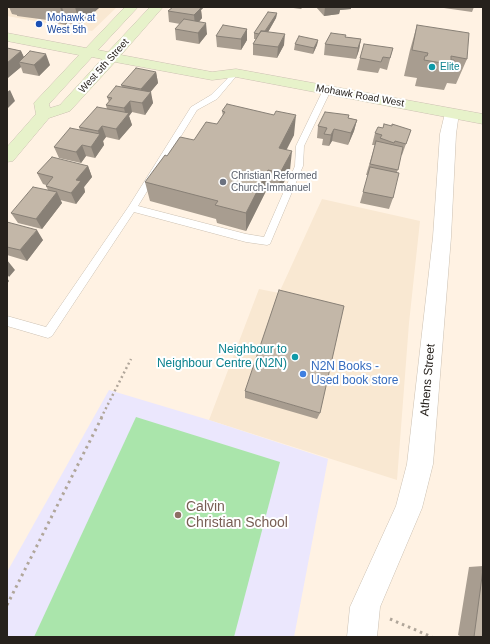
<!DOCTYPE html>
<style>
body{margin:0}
#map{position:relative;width:490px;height:644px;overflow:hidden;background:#fff2e3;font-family:Arial,sans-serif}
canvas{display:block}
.frame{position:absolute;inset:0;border:8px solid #26211c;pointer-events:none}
</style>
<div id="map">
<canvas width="490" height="644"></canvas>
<div class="frame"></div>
</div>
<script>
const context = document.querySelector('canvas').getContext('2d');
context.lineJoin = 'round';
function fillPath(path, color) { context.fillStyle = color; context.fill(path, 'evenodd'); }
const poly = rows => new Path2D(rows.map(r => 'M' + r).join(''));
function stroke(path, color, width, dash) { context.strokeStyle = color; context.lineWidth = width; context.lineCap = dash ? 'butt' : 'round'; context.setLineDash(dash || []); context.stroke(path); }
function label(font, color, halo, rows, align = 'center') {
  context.font = font + ' Arial,sans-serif'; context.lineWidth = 4; context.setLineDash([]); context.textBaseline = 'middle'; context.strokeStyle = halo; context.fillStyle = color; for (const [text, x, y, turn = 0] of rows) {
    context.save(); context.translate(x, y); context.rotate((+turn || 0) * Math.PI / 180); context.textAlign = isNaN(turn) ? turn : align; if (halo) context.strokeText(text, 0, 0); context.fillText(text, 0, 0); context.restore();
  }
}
const built = poly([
 [7,7,117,7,92,31,7,16],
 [322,199,420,221,409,323,397,480,209,420,259,289,279,293]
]);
const education = poly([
 [109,390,209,420,328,459,294,637,7,637,7,572]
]);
const green = poly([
 [136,417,280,462,234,637,34,637]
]);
const pathFar1 = poly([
 [101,418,131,359]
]);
const path = poly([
 [7,605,102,417],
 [390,619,432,637]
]);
const lane = poly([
 [236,71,238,72,238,74,217,99,197,110,138,206,246,234,264,237,295,166,296,146,323,90,327,88,330,88,331,90,304,146,303,166,270,244,267,245,246,242,134,212,52,336,48,338,7,326,7,316,46,327,129,206,191,107,211,95,234,72,236,71]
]);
const street = poly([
 [452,109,457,110,459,113,456,134,451,237,433,464,422,508,380,607,377,637,347,637,350,607,396,506,407,464,433,237,440,134,445,113,447,110,452,109]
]);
const secondary = poly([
 [125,7,138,7,98,50,108,52,150,7,163,7,121,55,212,72,236,69,483,114,483,124,236,77,212,80,115,62,70,111,49,118,13,161,7,162,7,147,36,114,34,103,79,55,7,41,7,33,86,48,125,7],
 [92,57,102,59,60,105,50,108,49,104,92,57]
]);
const wall = poly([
 [9,7,100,7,80,25,67,23,66,25,56,23,55,21,17,16,17,15,12,14],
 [173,7,204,7,201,10,202,18,199,22,207,34,199,44,176,40,175,29,180,24,169,22,168,11],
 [286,7,303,7,301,9],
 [316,7,351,7,351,9,340,10,339,14,324,16],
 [437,7,474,7,472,12],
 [277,13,276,18,268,32,284,45,277,58,253,55,253,44,256,39,254,39,254,33],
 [417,25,467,59,456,84,447,83,444,90,415,86,417,78,404,76,410,50],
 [247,29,247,40,241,50,217,47,216,36],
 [345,37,361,39,359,50,356,59,324,55,325,44],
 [318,40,317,45,313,54,294,50,295,44],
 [7,48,21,51,24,57,50,65,39,76,23,73,21,67,7,78],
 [393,48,387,70,380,68,378,73,357,70,360,58],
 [156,72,158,83,150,92,153,103,145,115,132,112,129,116,132,125,119,140,106,137,103,141,104,145,95,158,86,156,81,163,59,158,54,147,80,130,79,127,107,109,106,105,109,102,107,97,122,87,121,85],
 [222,111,294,135,286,149,290,170,279,192,267,189,246,231,217,223,216,219,150,201,145,182,194,140,217,124,223,116],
 [349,118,357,120,354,131,348,145,332,141,329,146,322,145,323,139,317,138,318,126],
 [383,128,411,130,402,155,401,155,397,172,393,198,389,209,360,203,368,175,366,175,375,145,372,145,375,133],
 [88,166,92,177,84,187,85,192,76,204,60,200,62,203,42,229,18,223,11,213,48,190,46,186,46,185,43,184,37,173],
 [7,222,43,240,27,261,7,255],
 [245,391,320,413,317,419,245,398],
 [483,566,483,637,462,637,458,635,469,567]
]);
const shadedWall = poly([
 [60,7,62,7,67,23,66,25],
 [75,7,100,7,80,25],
 [197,7,204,7,201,10,202,18,195,26,194,15],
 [325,7,351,7,351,9,340,10,339,14,324,16],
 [277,13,276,18,263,41,263,35],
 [206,23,207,34,199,44,198,33],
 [247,29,247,40,241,50,241,39],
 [285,34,284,45,277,58,278,47],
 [361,39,359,50,356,59,358,48],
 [318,40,317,45,313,54,314,48],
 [21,51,26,62,19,62,21,67,8,78,7,77,7,63],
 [46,54,50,65,39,76,34,65],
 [156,72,158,83,144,100,141,89],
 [10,90,15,101,7,109,7,92],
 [151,92,153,103,145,115,142,103],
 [130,101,132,112,129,116,132,125,119,140,116,129,126,117,124,108],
 [296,115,294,135,278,167,279,148],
 [357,120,354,131,348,145,351,133],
 [102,126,106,137,103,141,104,145,95,158,91,147,99,135,98,131],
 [334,129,332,141,329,146,331,135],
 [82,145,86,156,81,163,76,152],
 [292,151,290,170,279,192,280,173],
 [88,166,92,177,84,187,85,192,76,204,71,193,76,180],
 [268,170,267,189,246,231,246,213],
 [57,192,62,203,42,229,36,219],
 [37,230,43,240,27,261,20,250],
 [7,260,15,270,9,277,7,274],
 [7,278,9,281,7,284]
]);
const building = poly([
 [173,7,196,7,201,8,194,15,168,11,173,7],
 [268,12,277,13,265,31,261,31,259,34,254,33,268,12],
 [184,19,206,23,198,33,175,29,184,19],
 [223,25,247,29,241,39,216,36,223,25],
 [417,25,469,33,467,59,451,56,451,60,454,60,454,65,424,60,425,56,427,56,428,53,412,50,417,25],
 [261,31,285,34,278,47,253,44,261,31],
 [331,33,346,35,345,37,361,39,358,48,325,44,331,33],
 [299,36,318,40,314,48,295,44,299,36],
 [364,44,393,48,390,58,383,57,381,62,360,58,364,44],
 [7,48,21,51,7,63,7,48],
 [30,51,46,54,34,65,19,62,30,51],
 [136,68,156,72,141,89,121,85,136,68],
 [116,86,151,92,142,103,130,101,124,108,106,105,112,98,107,97,116,86],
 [227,104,274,115,276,111,296,115,279,148,292,151,280,173,268,170,246,213,215,205,218,201,145,182,165,155,167,156,180,137,194,140,206,122,217,124,225,112,222,111,227,104],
 [97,107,129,113,116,129,102,126,98,131,79,127,97,107],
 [325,112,349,115,348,118,357,120,351,133,334,129,331,135,324,134,327,128,318,126,325,112],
 [384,124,392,126,392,124,411,130,406,144,395,141,394,143,380,138,382,135,375,133,378,127,383,128,384,124],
 [70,128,100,134,91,147,82,145,76,152,54,147,70,128],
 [376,141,403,147,398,170,370,164,376,141],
 [52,157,88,166,76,180,81,181,71,193,46,186,53,177,37,173,52,157],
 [370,167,399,173,393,198,363,192,370,167],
 [33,187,57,192,36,219,11,213,33,187],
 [7,222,37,230,20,250,7,247,7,222],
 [279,290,344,306,320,413,245,391,279,290],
 [483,569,483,637,474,637,483,569]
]);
const markers = [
 [39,24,4,"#1a4fb4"],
 [432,67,4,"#0f9aa8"],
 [223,182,4,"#6b7280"],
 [295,357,4,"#0f9aa8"],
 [303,374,4,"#3f7fe0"],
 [178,515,4,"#8d6e63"]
];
const farTransitnames = [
 ["Mohawk at",47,18],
 ["West 5th",47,30]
];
const farStreetnames = [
 ["West 5th Street",104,66,-48],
 ["Mohawk Road West",360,96,10]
];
const farCulturenames = [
 ["Elite",440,67]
];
const farWorshipnames = [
 ["Christian Reformed",231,176],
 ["Church-Immanuel",231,188]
];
const cultureNames = [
 ["Neighbour to",287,350],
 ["Neighbour Centre (N2N)",287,364]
];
const shopNames = [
 ["N2N Books -",311,367],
 ["Used book store",311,381]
];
const streetNames = [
 ["Athens Street",428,380,-85]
];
const nearEducationnames = [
 ["Calvin",186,507],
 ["Christian School",186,523]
];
fillPath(built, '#f9e8d2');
fillPath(education, '#ebe7fd');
fillPath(green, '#aae5ab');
stroke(lane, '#ccc0b2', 1);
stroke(street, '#ccc0b2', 1);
stroke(secondary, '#ccc0b2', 1);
stroke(pathFar1, '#b0a69a', 2.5, [2, 3]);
stroke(path, '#b0a69a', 3, [2.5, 4]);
fillPath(lane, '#fff');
fillPath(street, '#fff');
fillPath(secondary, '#e7f2ca');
fillPath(wall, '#a89d90');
fillPath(shadedWall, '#888076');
fillPath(building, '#c3b7a8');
stroke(building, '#888076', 1);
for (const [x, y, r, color] of markers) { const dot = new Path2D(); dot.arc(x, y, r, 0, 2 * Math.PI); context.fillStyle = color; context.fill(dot); stroke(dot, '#fff', 1.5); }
label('10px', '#164399', '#fff', farTransitnames, 'left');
label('10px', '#26211c', '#fff', farStreetnames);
label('10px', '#0d838f', '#fff', farCulturenames, 'left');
label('10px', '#5b616d', '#fff', farWorshipnames, 'left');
label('12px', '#0d838f', '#fff', cultureNames, 'right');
label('12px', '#366cbe', '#fff', shopNames, 'left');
label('12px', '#26211c', '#fff', streetNames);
label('14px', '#785e54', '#fff', nearEducationnames, 'left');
</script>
